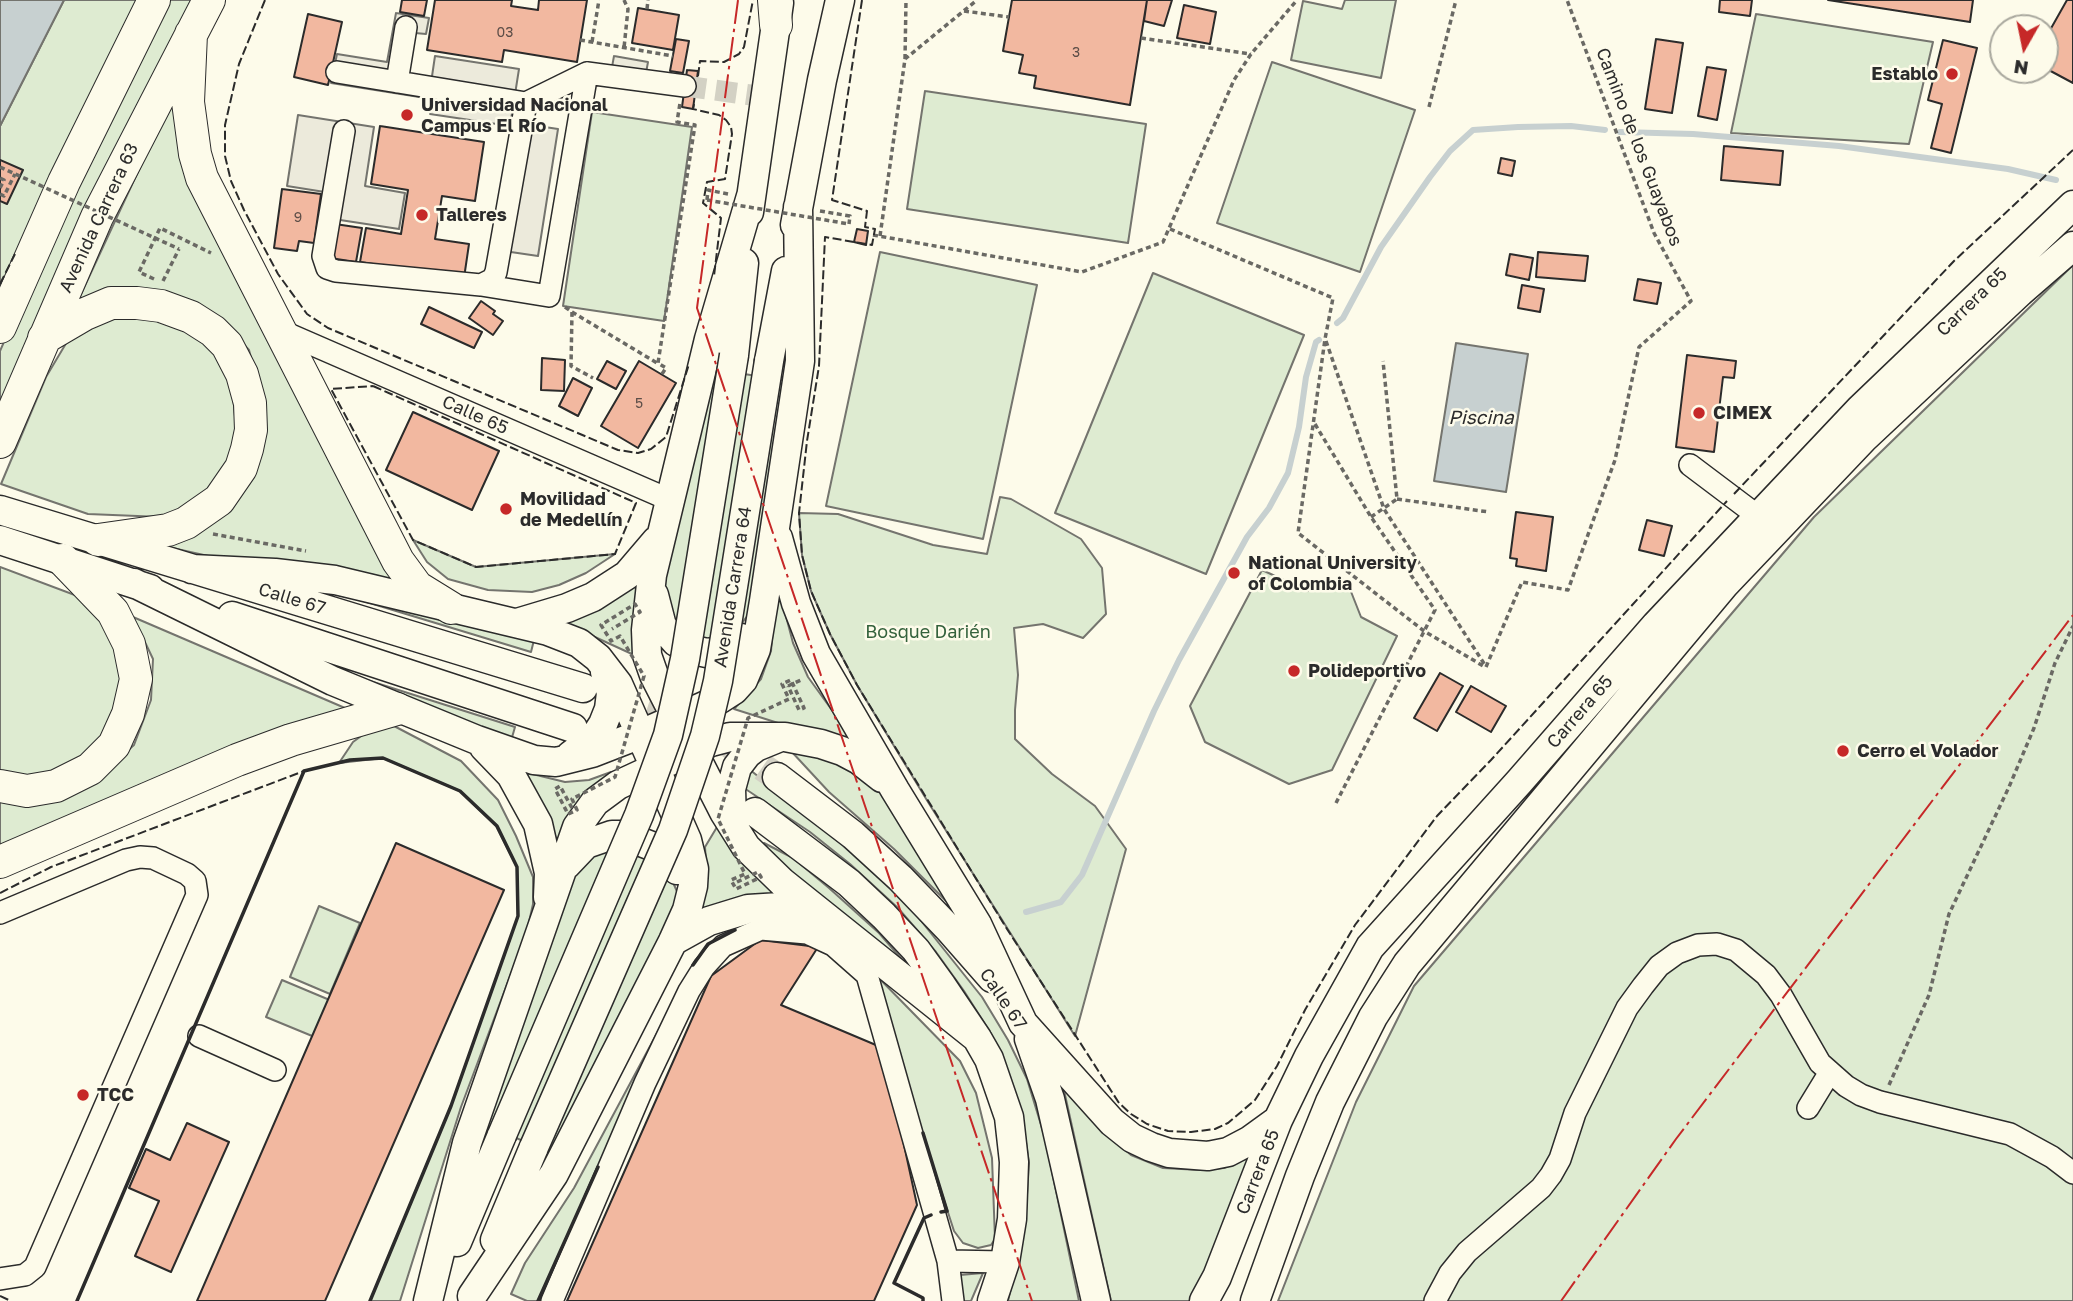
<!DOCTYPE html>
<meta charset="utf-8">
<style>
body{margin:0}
#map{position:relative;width:2073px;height:1301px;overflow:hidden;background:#fdfbea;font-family:"Golos Text",sans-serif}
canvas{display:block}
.north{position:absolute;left:1989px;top:14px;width:70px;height:70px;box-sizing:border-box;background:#fdfbea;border:2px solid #a9a89e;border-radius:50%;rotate:189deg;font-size:19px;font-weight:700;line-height:28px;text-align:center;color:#2b2b2b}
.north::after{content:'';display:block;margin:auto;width:24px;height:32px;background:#c62828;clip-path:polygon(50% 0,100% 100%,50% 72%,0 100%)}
</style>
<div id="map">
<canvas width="2073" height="1301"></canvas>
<div class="north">N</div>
</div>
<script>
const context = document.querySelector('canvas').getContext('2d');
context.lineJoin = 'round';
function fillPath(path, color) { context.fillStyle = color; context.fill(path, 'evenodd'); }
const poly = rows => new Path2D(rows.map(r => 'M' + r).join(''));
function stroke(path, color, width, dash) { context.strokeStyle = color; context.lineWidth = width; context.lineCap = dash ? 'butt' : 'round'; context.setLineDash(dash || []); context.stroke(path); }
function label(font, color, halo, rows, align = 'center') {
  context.font = font + ' "Golos Text",sans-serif'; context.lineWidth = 5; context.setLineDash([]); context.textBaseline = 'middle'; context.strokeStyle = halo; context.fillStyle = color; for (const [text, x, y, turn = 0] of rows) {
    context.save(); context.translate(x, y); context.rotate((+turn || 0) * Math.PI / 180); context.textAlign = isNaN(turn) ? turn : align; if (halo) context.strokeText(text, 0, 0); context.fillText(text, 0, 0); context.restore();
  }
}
const green = poly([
 [64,0,145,0,0,308,0,126,64,0],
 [166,0,194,0,0,408,0,351,43,252,166,0],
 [1345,0,1396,0,1381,78,1291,60,1303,1,1342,9,1345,0],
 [1756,14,1933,42,1909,144,1731,133,1756,14],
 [1272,62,1415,110,1360,272,1217,223,1272,62],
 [177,88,397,584,226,560,168,547,232,502,260,391,249,350,221,320,75,307,177,88],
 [925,91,1146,124,1128,243,907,209,925,91],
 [592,112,692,127,664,321,563,306,592,112],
 [880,252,1037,285,983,539,826,506,880,252],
 [2073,265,2073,1301,1278,1301,1356,1102,1414,986,1814,517,2073,265],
 [1153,273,1304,335,1206,574,1055,513,1153,273],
 [110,316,152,316,191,331,221,355,232,385,236,427,231,460,215,485,189,507,162,517,88,514,1,484,46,377,71,335,110,316],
 [713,369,788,381,748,615,734,634,713,642,674,627,662,604,670,542,713,369],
 [1000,497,1011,499,1081,539,1102,568,1106,614,1083,638,1043,624,1014,628,1018,675,1015,710,1015,739,1052,774,1095,806,1126,849,1075,1036,928,802,857,685,830,634,811,591,802,555,799,513,838,514,933,545,987,554,1000,497],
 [413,540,476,567,615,554,586,573,559,585,532,592,488,590,448,579,427,562,413,540],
 [0,567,96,603,123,655,123,701,106,742,40,782,0,777,0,567],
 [1262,570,1308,591,1346,579,1361,617,1397,636,1332,770,1289,784,1205,742,1190,706,1262,570],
 [643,580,645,660,560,621,643,580],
 [777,582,793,643,808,677,860,749,734,709,761,679,771,651,777,582],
 [350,597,534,640,531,652,350,597],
 [133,617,352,711,0,856,0,795,95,780,134,745,151,700,153,659,133,617],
 [348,674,515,727,511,741,348,674],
 [394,726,461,761,498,800,516,836,533,877,533,904,527,931,461,1107,400,1301,370,1301,451,1106,518,916,517,867,496,826,460,791,383,758,339,763,353,742,368,731,394,726],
 [791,751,842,762,881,792,959,914,894,849,829,792,791,751],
 [749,769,871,868,914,912,982,997,1008,1040,1027,1079,1045,1138,1079,1301,1008,1301,1025,1226,1029,1163,1023,1122,990,1032,964,991,936,952,898,908,850,864,810,832,741,786,749,769],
 [516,770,565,782,589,780,611,772,590,797,560,849,548,817,516,770],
 [717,827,788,903,696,916,707,876,705,847,717,827],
 [764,843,793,858,829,888,879,933,913,972,774,858,764,843],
 [614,849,637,855,653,862,671,878,679,896,677,917,550,1152,487,1126,570,875,597,851,614,849],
 [319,906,360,923,330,994,290,977,319,906],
 [693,966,628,1100,538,1301,527,1301,511,1294,525,1263,574,1188,693,966],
 [869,968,960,1061,976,1093,992,1158,995,1239,991,1245,978,1248,963,1243,954,1231,869,968],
 [282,980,332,1001,317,1038,266,1017,282,980],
 [1063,1086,1099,1127,1131,1155,1163,1168,1200,1170,1224,1168,1249,1157,1221,1236,1192,1301,1111,1301,1063,1086],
 [983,1273,971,1301,962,1301,960,1275,983,1273]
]);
const parking = poly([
 [396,13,429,18,426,34,415,33,407,80,431,83,435,56,519,69,510,126,430,114,432,99,331,83,337,54,387,62,396,13],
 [614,56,648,62,646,73,612,67,614,56],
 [298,115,374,127,365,186,405,193,399,229,327,218,331,193,287,186,298,115],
 [525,124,558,129,538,256,504,251,525,124]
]);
const water = poly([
 [0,0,64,0,0,126,0,0],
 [1456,343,1528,354,1506,492,1434,481,1456,343]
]);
const stream = poly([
 [1620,132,1693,134,1839,146,2008,169,2056,180],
 [1337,323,1343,318,1381,247,1430,177,1450,151,1473,130,1518,127,1571,126,1605,130],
 [1026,912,1061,902,1082,875,1154,711,1179,660,1247,537,1269,508,1288,473,1299,427,1306,377,1316,342,1319,340]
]);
const building = poly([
 [402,0,427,0,424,16,400,12,402,0],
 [435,0,512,0,511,6,538,10,539,0,587,0,577,62,504,50,502,62,427,50,435,0],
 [1012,0,1147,0,1130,105,1034,88,1036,76,1019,73,1023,55,1003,51,1012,0],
 [1147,0,1172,0,1164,26,1144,21,1147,0],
 [1720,0,1752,0,1750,16,1719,12,1720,0],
 [1828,0,1973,0,1970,22,1828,0],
 [2067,0,2073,0,2073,83,2045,68,2045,39,2067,0],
 [1184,5,1216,12,1210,44,1177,38,1184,5],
 [638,8,679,15,673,50,632,43,638,8],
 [308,14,342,22,328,85,294,77,308,14],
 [676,39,689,41,683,73,670,71,676,39],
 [1656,39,1683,43,1672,113,1645,109,1656,39],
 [1943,40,1977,48,1951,153,1931,148,1942,104,1928,100,1943,40],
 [1707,67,1726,70,1717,120,1698,116,1707,67],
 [687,70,698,71,693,109,682,107,687,70],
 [380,126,484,142,475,201,442,196,435,239,469,244,464,278,360,262,366,228,401,234,408,190,371,184,380,126],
 [1724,146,1783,151,1780,185,1721,180,1724,146],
 [1501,158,1515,161,1512,176,1498,173,1501,158],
 [0,160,23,170,7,204,0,201,0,160],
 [282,189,321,194,314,243,299,241,297,251,274,248,282,189],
 [335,224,362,228,356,262,330,258,335,224],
 [857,229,868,231,866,245,854,242,857,229],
 [1538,252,1588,256,1585,281,1536,277,1538,252],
 [1510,254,1533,258,1529,280,1506,275,1510,254],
 [1638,279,1661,283,1657,304,1634,300,1638,279],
 [1522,285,1544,289,1540,312,1518,308,1522,285],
 [481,301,495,311,493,314,503,321,493,335,469,318,481,301],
 [429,307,482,332,474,348,421,324,429,307],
 [1687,355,1736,361,1734,378,1723,377,1714,452,1676,447,1687,355],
 [542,358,565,360,564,391,541,390,542,358],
 [607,361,626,371,616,389,597,379,607,361],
 [639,361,676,383,638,448,601,426,639,361],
 [573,378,592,388,578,416,559,406,573,378],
 [413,412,499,451,472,510,386,470,413,412],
 [1516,512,1553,517,1546,571,1516,566,1517,559,1510,558,1516,512],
 [1647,520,1672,526,1664,556,1639,550,1647,520],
 [1440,673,1463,686,1437,731,1414,718,1440,673],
 [1471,686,1506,706,1491,732,1456,712,1471,686],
 [396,843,504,890,325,1301,197,1301,396,843],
 [760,940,818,947,781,1005,883,1048,917,1205,874,1301,567,1301,711,976,760,940],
 [187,1123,229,1142,171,1272,135,1256,159,1201,129,1188,146,1149,170,1160,187,1123]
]);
const minorTunnel = poly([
 [685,86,765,97]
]);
const majorTunnel = poly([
 [607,696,691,724],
 [728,743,777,777]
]);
const path = poly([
 [624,0,628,9,624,48],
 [647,9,648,0],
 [964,11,1009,17],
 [1141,38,1251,54],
 [580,40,673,56],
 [592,42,599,0],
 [905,59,906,0],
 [1429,107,1456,0],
 [0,178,4,180,0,188],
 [0,194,4,196,15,174],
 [707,200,708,190,728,194],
 [820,211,850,216,849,224],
 [1170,229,1333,298,1325,339,1298,533,1424,631,1485,667],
 [873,235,1082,272,1163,242,1234,80,1251,54,1297,0],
 [880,236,905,59,977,0],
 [154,279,139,272,160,228,211,253],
 [163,281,179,249],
 [565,307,572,312,571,366,593,378],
 [572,312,657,363],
 [1326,341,1384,509,1485,665],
 [662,374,666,368,658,363,695,125,677,122,680,103],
 [1315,424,1371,517,1435,610,1336,803],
 [1397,499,1489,512],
 [1371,517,1397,499,1383,361],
 [213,534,306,551],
 [1486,667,1522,582,1568,590,1615,460,1639,347,1691,301,1654,233,1567,0],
 [788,686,801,680],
 [1889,1085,1929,995,1949,914,2009,787,2034,728,2055,663,2073,626]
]);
const minor = poly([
 [337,72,526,103],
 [397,82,406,27],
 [344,131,323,256,327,268,336,271,481,285,549,296,587,73],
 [481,285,493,279,496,272,526,103,587,73,685,86],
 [279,330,670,500],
 [1690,465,1759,517],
 [0,913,126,860,140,857,153,858,187,874,195,881,197,895,35,1267,25,1275,0,1279],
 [199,1036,275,1070],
 [1808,1108,1830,1072],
 [948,1261,1005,1262],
 [552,1301,645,1083,689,991,704,967,723,946,761,929,807,933,833,945,867,975,948,1261,953,1301],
 [1435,1301,1450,1273,1467,1252,1541,1188,1551,1175,1560,1159,1575,1113,1627,1008,1643,986,1659,966,1677,953,1698,945,1717,944,1736,950,1766,975,1781,995,1820,1063,1846,1086,1861,1095,1880,1102,2010,1134,2052,1157,2073,1173]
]);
const major = poly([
 [751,196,709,339,652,575,646,630,647,655,654,675,724,812,746,847,782,882,977,1038],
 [749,212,779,3],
 [795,225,822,80,840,0],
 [734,355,744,263],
 [769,361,786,271],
 [0,510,583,688],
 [778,538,796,603,816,654,895,790,977,924,1023,1023,1112,1122,1132,1138,1151,1147,1169,1153,1208,1156,1228,1152,1249,1141,1278,1120],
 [0,540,150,589],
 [192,569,275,573,335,580,548,631,579,643,598,658,618,684,687,840,694,869,693,886,687,910,673,941,554,1174,472,1296],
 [134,583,333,681,477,740,534,760,556,762,592,753,641,734,720,699,734,690,743,680,756,649,764,601,800,361,798,207],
 [654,595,662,626,676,642,693,650,707,653,719,651,734,645,741,638],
 [232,616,573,728],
 [517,623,567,608,593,597,627,575,656,541],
 [484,747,511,775,538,824,549,873,548,897],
 [571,755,594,738,603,724,609,709,611,693,605,672],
 [777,777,853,835,900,878,949,929,992,978],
 [755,812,849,883,884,916,916,950,942,986,977,1038,989,1059,1009,1117,1014,1162,1012,1219,1005,1262,992,1301],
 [732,821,731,789,737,767,747,754,756,747,778,738],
 [566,865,586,844,612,835,623,835,654,847,669,858,677,870],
 [673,941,709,921,748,909,780,907,820,913],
 [1029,1039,1050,1099,1096,1301],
 [495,1240,534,1147],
 [457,1242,502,1135],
 [428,1301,467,1143,577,827,595,802,618,785,711,742,730,737,785,737,821,744,842,751,859,760,882,778],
 [1204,1301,1217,1277,1278,1120,1309,1056,1370,947,1519,782,1656,625,1860,409,2073,205],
 [1255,1301,1300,1176,1330,1102,1373,1017,1407,964,1725,584,1863,439,2020,292,2073,246]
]);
const highway = poly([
 [774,0,776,25],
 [191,34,188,102,195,154,202,178,398,561,417,587,451,608],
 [0,327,64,182,154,0],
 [44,338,85,314,111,303,137,303,161,306,191,317,213,331,227,345,242,374,250,403,251,430,247,449,241,468,219,500,186,523,168,530,98,540],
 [0,442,97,217,209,0],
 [0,786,27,791,56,786,90,769,114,745,128,714,136,679,129,644,113,612,63,560],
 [0,862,237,760,291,740,397,709]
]);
const pathBridge = poly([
 [0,167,179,249],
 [707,200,849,224],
 [572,808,560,786,555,789,568,814,577,810,572,799,615,777,644,676,620,636,611,641,601,625,635,604,640,612,612,629],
 [737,882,758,872,761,877,736,889,731,880,745,874,718,819,748,718,789,699,782,684,791,680,804,708,799,710,788,686]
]);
const majorBridge = poly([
 [502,1135,639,815,668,735,685,659,734,355],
 [534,1147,673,830,705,736,718,681,769,361]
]);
const fence = poly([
 [265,0,239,64,225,125,225,156,231,181,244,210,278,274,307,314,328,328,618,450,638,453,651,449,666,437,689,364],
 [862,0,832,200,867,211,865,227,875,229,872,245,825,237,819,366,807,441,799,513,802,555,811,591,830,634,857,685,1007,929,1119,1103,1131,1114,1147,1124,1168,1131,1191,1132,1215,1129,1228,1123,1255,1100,1277,1066,1305,1010,1355,925,1437,816,1491,760,1727,501],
 [698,76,700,61,724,62,739,54,744,47,753,0],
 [694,104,693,109,719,115,726,120,731,127,732,134,725,179,707,182,703,203,721,218,714,276],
 [0,284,15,254],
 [373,386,636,503,615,554,476,567,413,540,331,389,373,386],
 [1734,494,1954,261,2073,150],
 [0,893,51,867,304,771,77,1301],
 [0,1296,11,1301]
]);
const wall = poly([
 [693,965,708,944,735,930],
 [923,1133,947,1211,941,1212],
 [77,1301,304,771,350,760,383,758,460,791,497,826,517,867,518,916,451,1106,370,1301],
 [538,1301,598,1167],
 [923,1301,923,1298,894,1283,924,1218,931,1215]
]);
const power = poly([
 [738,0,697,308,1032,1301],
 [1561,1301,1676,1139,2073,615]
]);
const markers = [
 [1952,74,7,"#c62828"],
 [407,115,7,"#c62828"],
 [422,215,7,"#c62828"],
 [1699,413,7,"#c62828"],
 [506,509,7,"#c62828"],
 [1234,573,7,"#c62828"],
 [1294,671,7,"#c62828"],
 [1843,751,7,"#c62828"],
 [83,1095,7,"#c62828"]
];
const numberNames = [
 ["03",505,33],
 ["3",1076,53],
 ["9",298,218],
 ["5",639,404]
];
const poiNames = [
 ["Establo",1938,74,"right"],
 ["Universidad Nacional",421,105],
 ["Campus El Río",421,126],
 ["Talleres",436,215],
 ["CIMEX",1713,413],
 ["Movilidad",520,499],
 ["de Medellín",520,520],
 ["National University",1248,563],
 ["of Colombia",1248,584],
 ["Polideportivo",1308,671],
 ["Cerro el Volador",1857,751],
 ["TCC",97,1095]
];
const streetNames = [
 ["Camino de los Guayabos",1639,147,69],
 ["Avenida Carrera 63",99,218,-65],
 ["Carrera 65",1972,302,-44],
 ["Calle 65",475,415,24],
 ["Avenida Carrera 64",733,587,-81],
 ["Calle 67",292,599,17],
 ["Carrera 65",1580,712,-49],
 ["Calle 67",1003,999,56],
 ["Carrera 65",1258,1172,-69]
];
const parkNames = [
 ["Bosque Darién",928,632]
];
const waterNames = [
 ["Piscina",1481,418]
];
fillPath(green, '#deebd1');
stroke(green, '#74746e', 2);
fillPath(parking, '#eceadb');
stroke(parking, '#74746e', 2);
fillPath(water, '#c7d0d0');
stroke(water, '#74746e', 2);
stroke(stream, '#c7d0d0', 6);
fillPath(building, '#f2b8a0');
stroke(building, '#2b2b2b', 2);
stroke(minorTunnel, '#d3d1c4', 21, [21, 10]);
stroke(majorTunnel, '#d3d1c4', 28, [28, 14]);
stroke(minor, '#2b2b2b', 24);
stroke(major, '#2b2b2b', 31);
stroke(highway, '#2b2b2b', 34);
stroke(path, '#6a6964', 3.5, [5, 3.5]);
stroke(minor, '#fdfbea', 21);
stroke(major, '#fdfbea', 28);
stroke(highway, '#fdfbea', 32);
stroke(majorBridge, '#2b2b2b', 31, []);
stroke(pathBridge, '#6a6964', 3.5, [5, 3.5]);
stroke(majorBridge, '#fdfbea', 28);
stroke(fence, '#2b2b2b', 2, [9, 3.5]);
stroke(wall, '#2b2b2b', 3.5);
stroke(power, '#c62828', 2, [24, 5, 3.5, 5]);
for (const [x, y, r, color] of markers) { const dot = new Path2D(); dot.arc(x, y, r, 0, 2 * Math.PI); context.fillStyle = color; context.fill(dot); stroke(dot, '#fdfbea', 2.5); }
label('14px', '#5d4e48', null, numberNames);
label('bold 18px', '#2b2b2b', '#fdfbea', poiNames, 'left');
label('18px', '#2b2b2b', '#fdfbea', streetNames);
label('18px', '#34623c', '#fdfbea', parkNames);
label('italic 19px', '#2b2b2b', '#fdfbea', waterNames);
</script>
